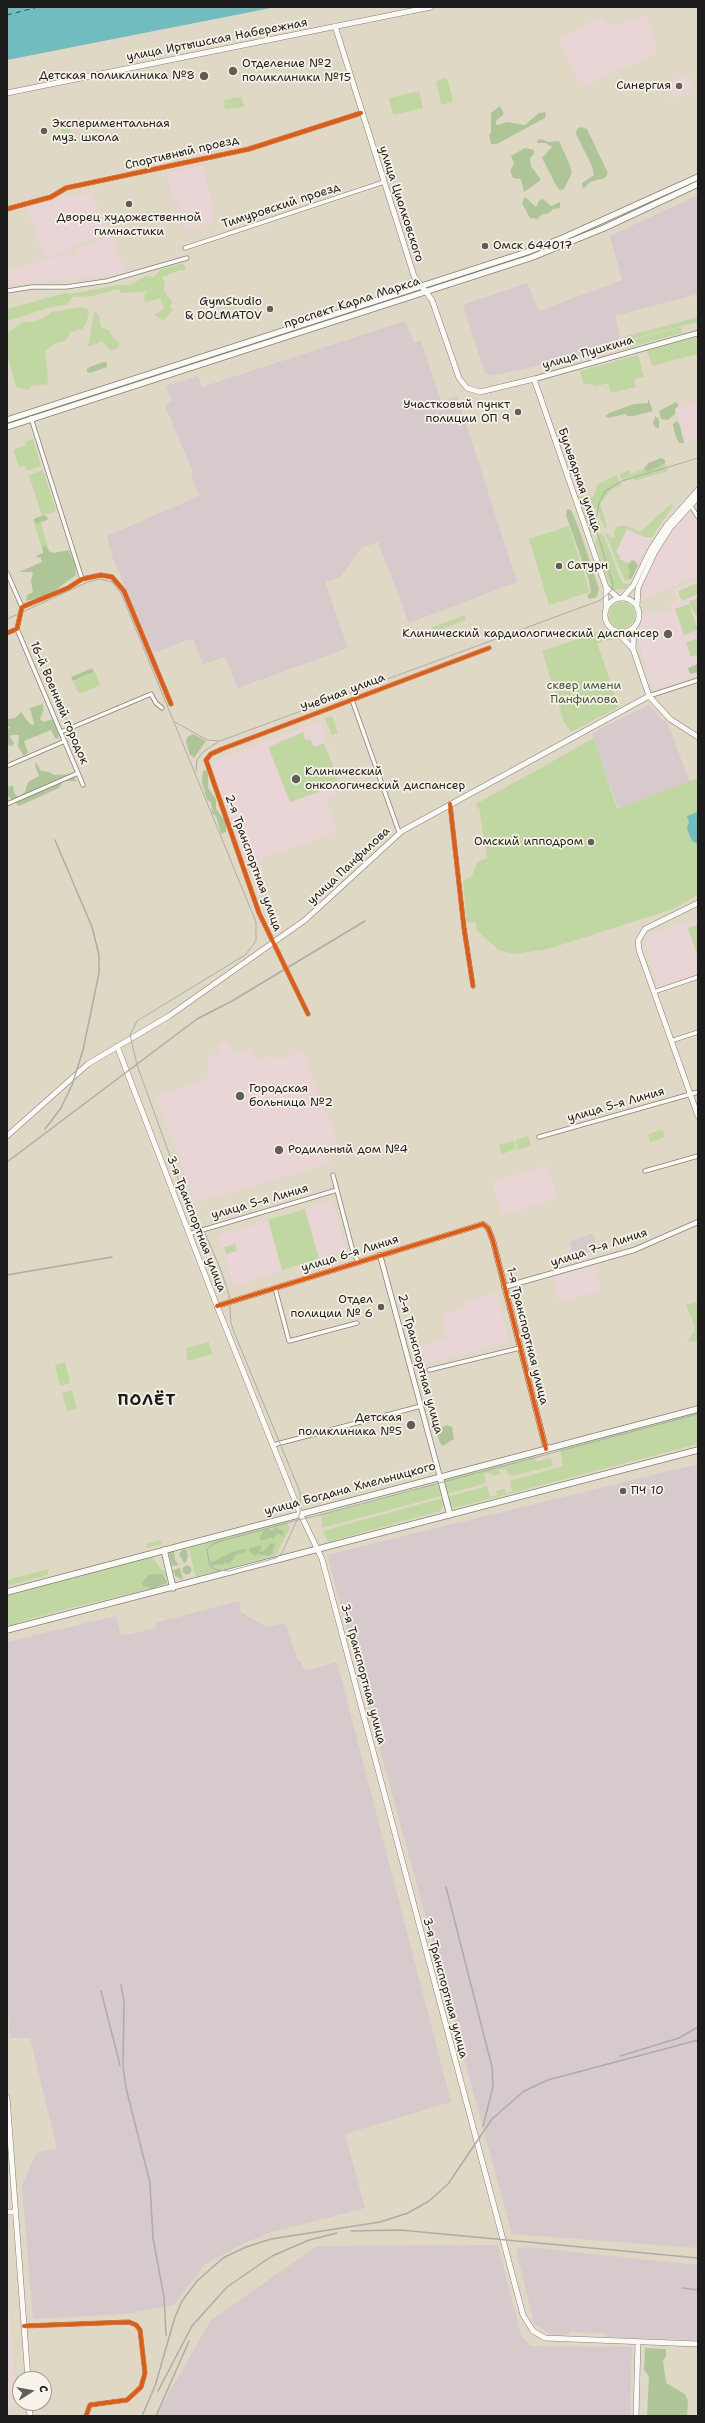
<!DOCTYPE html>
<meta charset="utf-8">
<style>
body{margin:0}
#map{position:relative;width:705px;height:2423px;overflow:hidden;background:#dfd8c5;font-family:"Shantell Sans",sans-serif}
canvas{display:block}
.frame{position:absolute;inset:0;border:8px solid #1c1c1c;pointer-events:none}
.north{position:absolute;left:12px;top:2371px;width:40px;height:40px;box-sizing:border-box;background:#f7f3e8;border:1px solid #9f9d96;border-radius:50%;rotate:79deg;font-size:11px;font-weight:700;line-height:16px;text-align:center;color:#1c1c1c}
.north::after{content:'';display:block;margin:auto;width:14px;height:18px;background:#605e57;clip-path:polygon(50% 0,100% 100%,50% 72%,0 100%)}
</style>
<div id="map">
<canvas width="705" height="2423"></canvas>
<div class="frame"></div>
<div class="north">С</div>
</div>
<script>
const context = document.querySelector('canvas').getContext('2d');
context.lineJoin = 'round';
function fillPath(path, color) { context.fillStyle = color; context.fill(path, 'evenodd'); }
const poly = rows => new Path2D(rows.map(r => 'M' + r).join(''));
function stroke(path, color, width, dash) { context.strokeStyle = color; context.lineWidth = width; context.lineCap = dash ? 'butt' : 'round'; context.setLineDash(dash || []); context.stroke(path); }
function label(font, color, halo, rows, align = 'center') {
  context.font = font + ' "Shantell Sans",sans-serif'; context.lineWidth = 3.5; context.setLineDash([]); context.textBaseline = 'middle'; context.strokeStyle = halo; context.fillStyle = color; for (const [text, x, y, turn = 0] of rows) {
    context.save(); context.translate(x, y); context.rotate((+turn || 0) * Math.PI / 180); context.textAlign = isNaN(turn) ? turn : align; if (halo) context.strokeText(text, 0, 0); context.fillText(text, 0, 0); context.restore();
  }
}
const built = poly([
 [646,15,657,48,656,53,584,87,570,64,559,40,601,17,609,26],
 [688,74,694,88,671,99,664,85],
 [203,165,214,215,211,223,185,229,177,201,173,200,167,173],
 [91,192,109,233,79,243,72,249,44,258,27,208,56,199],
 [111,236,127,274,7,285,7,271,71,252,73,260,79,248],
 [698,402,698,439,686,443,676,409],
 [687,511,695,515,698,522,698,576,639,601,641,586,659,547],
 [627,528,644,537,652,537,637,565,619,559,616,552],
 [698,580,698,672,691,674,688,678,656,689,652,687,638,640,642,617,645,612,655,615,671,609,670,604,678,600,674,589],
 [321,721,325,732,323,733,338,774,336,776,342,791,325,797,337,831,247,865,210,762],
 [698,919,698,974,659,987,645,943,649,935],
 [228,1042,232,1055,252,1049,256,1059,265,1057,283,1058,303,1050,325,1113,331,1121,340,1150,329,1154,332,1163,196,1203,156,1097,210,1077,206,1057,220,1053,218,1043],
 [548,1165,557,1199,502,1215,492,1182],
 [332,1201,346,1249,234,1287,218,1236],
 [595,1266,601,1291,559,1302,553,1277],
 [497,1293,509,1343,419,1365,414,1347,447,1339,441,1314,460,1310,460,1307,466,1306,465,1301],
 [9,2311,17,2406,7,2407,7,2312]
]);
const industrial = poly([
 [698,195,698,294,615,316,622,344,533,367,490,376,485,373,463,305,527,283,539,311,622,280,610,236],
 [405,321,414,343,421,341,441,401,457,396,517,582,409,623,378,542,361,548,340,577,325,582,348,648,238,688,225,657,203,664,193,638,154,653,113,559,107,536,199,496,191,474,193,472,165,406,172,401,166,386,198,376,202,387],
 [649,705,662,720,666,720,690,782,618,808,592,733],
 [593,1233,597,1250,573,1257,570,1242],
 [698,1464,698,2248,512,2234,327,1555],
 [239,1601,241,1612,266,1627,285,1623,298,1661,301,1661,304,1671,337,1662,451,2102,345,2134,365,2208,269,2233,247,2242,205,2264,174,2305,125,2314,33,2319,22,2186,36,2153,57,2148,30,2038,10,2038,7,2002,7,1642,116,1616,121,1636,156,1628,155,1623],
 [498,2245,521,2336,531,2346,632,2347,630,2416,156,2416,211,2320,317,2246],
 [526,2247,698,2265,698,2340,607,2337,606,2334,570,2332,569,2334,552,2335,534,2324,516,2249]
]);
const green = poly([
 [444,78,448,80,453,101,443,105,441,103,436,82],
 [419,91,423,108,393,115,389,98],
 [241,97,244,106,242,107,225,109,224,100],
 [68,121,72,137,63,139,60,122],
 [180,264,184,264,186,268,184,271,180,270,162,277,165,283,164,291,172,302,170,308,174,311,171,311,164,321,154,315,165,308,163,307,160,298,145,303,144,296,147,291,127,293,121,293,119,289,92,296,72,297,67,305,51,307,7,321,7,309,68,292,69,294,119,285,130,285,146,276,154,277,161,269],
 [80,307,87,308,89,312,86,324,82,329,71,332,65,341,56,343,45,351,48,377,47,384,32,386,28,390,16,387,7,354,7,334,21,323,37,321,52,312],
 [96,312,99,316,101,327,110,331,113,338,118,341,119,346,115,350,110,350,102,341,88,347,94,313],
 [698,317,698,322,625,341,623,337],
 [681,327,682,333,627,348,625,342],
 [698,337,698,354,652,366,647,350],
 [638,355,644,377,634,379,636,387,611,393,608,383,593,387,592,383,584,385,580,371],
 [33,439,41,466,27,471,25,466,19,467,13,450,26,445,25,442],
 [664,462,668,471,634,481,634,477,623,481,619,474,629,470,630,474],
 [43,470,56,511,42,516,29,475],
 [617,475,621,486,612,489,600,504,607,527,604,528,598,512,588,499,594,496,597,485],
 [581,494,595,512,602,529,590,530,578,495],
 [671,504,673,506,652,537,644,537,627,529,616,552,620,556,619,559,629,563,632,559,637,565,630,580,625,581,605,533,609,534,611,538,614,537,615,527,624,525,640,532],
 [39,517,49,550,43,552,33,519],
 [569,526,590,592,549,605,529,539],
 [603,534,621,580,625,584,631,583,625,589,613,590,608,581,595,543,598,535],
 [698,583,698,594,682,601,678,591],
 [698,598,698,614,695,615,689,602],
 '609 615a13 13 0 1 1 26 0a13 13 0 1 1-26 0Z',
 [689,604,698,630,684,635,675,609],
 [464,615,466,620,432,633,431,628],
 [606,629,617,639,597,643,619,707,571,732,564,722,542,651],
 [697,639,698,654,691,657,686,642],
 [95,672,100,685,79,694,73,682],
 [54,687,69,722,66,723,51,688],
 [332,716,338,733,332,735,325,718],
 [303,732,305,740,310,739,314,747,324,743,337,774,338,785,290,802,269,749,271,746],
 [594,738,617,809,698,778,698,895,673,909,548,949,515,954,499,950,477,931,475,922,467,923,463,881,472,876,477,862,487,858,479,808,477,808,476,804],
 [698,925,698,958,688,928],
 [663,1130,665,1137,650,1142,648,1134],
 [528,1136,531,1146,518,1150,515,1140],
 [514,1141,516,1149,502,1154,499,1145],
 [305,1209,319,1259,282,1270,268,1220],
 [235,1244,237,1251,226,1254,224,1247],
 [698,1302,698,1342,687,1341,695,1331,694,1324,686,1305],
 [209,1342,212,1354,189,1361,187,1359,186,1348],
 [65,1362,70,1383,60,1386,55,1365],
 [72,1390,77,1409,67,1411,62,1393],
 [698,1412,698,1444,455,1508,450,1505,447,1497,487,1486,490,1497,497,1495,496,1491,505,1489,506,1493,512,1491,510,1481,563,1466,560,1449],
 [535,1457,536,1462,551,1458,553,1466,511,1476,508,1475,506,1469,499,1470,500,1474,492,1476,491,1473,484,1474,486,1483,447,1494,444,1479],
 [435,1484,439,1487,441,1496,322,1528,321,1515],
 [442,1498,444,1505,440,1511,328,1542,323,1531],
 [286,1521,290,1528,277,1553,273,1556,196,1577,188,1547],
 [161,1540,162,1544,147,1548,146,1544],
 [151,1555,161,1570,164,1570,167,1578,163,1579,162,1574,148,1575,150,1589,62,1610,7,1626,7,1595],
 [49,1569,48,1575,7,1586,7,1580]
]);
const forest = poly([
 [500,106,504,114,496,121,496,124,498,125,507,122,525,125,539,113,545,112,546,114,545,118,497,144,491,144,489,135,491,133,491,113],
 [581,127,587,129,608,173,605,178,590,182,583,189,582,183,594,175,592,166,576,134,577,129],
 [540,139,549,142,559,141,569,163,572,173,564,189,560,190,557,187,542,158,552,147,545,143,537,143,537,141],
 [525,148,534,150,534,154,530,158,531,166,541,180,524,192,521,179,513,178,510,171,514,164,511,156],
 [525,197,536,207,539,201,543,199,551,206,560,202,560,208,553,209,549,213,541,215,538,219,530,218,522,203],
 [103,362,107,362,107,367,90,373,87,372,87,369,90,367],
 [648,398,653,411,633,416,627,416,625,414,608,418,606,416,609,413,634,404,648,403],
 [676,402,679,405,675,409,675,414,668,420,661,419,659,411],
 [655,416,659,419,659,428,656,428,653,424],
 [677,421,680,426,684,443,679,443,675,435,673,424],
 [661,458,665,460,665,463,648,472,644,469,648,463],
 [567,509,571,510,578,526,599,589,597,597,589,599,587,595,591,593,589,580,566,515],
 [44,515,48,518,47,520,36,524,34,519],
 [45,545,49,551,53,553,69,550,75,564,76,575,49,595,26,601,27,595,33,592,31,581,33,572,19,572,42,562,40,557,37,558,36,556,43,553,43,546],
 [634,560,638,565,632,578,629,579,628,577,630,571,627,566],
 [698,664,698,672,690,674,688,668],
 [92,668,94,672,73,681,71,677],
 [43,704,43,711,40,719,43,722,53,719,58,730,59,739,55,738,51,730,24,741,28,752,24,756,18,746,19,735,11,735,10,737,14,743,12,746,7,745,7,730,10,727,7,726,7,719,15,718,21,712,29,723,32,725,34,724,30,708],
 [193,734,206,741,194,758,190,755,186,742,187,737],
 [36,762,41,771,49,772,54,775,74,774,76,781,63,781,59,788,19,806,7,795,7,787,13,786,14,793,18,797,25,792,28,782,39,776,35,766],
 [206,770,208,774,208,788,216,799,216,809,226,822,226,832,221,834,216,816,212,813,211,802,207,800,202,782,203,771],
 [446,1425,452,1427,454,1439,443,1446,440,1443,436,1431],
 [276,1527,284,1532,282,1536,278,1533,273,1539,271,1537,261,1541,259,1536,262,1535,263,1531,267,1529,272,1531],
 [275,1543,272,1554,268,1556,258,1554,255,1556,249,1551,249,1548,262,1545,260,1551,264,1551,270,1544],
 [174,1549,175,1560,179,1565,172,1566,168,1551],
 [183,1549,187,1550,188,1556,186,1562,184,1563,179,1554],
 [247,1549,241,1555,241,1553,236,1555,229,1564,225,1562,223,1565,218,1564,212,1566,210,1563,237,1550],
 '182.5 1570a4.5 4.5 0 1 1 9 0a4.5 4.5 0 1 1-9 0Z',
 [180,1568,183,1580,175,1576,173,1570],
 [158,1574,162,1574,168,1583,150,1589,148,1586,143,1587,142,1583,148,1575],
 [645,2348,666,2349,666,2356,663,2361,666,2383,685,2394,688,2401,687,2416,647,2416,649,2376,644,2370]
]);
const water = poly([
 [7,7,276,7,7,60],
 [698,812,698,844,692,841,687,829,689,822,687,816]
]);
const ferry = poly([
 [7,15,38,7]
]);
const minor = poly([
 [7,209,51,197,66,188,249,149,361,113],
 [185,248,384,182],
 [7,291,32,287,66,287,107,281,187,258],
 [31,418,82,579],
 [689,503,698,517],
 [7,573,22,607],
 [17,629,83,785],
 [7,633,17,629,22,607,68,588,82,579,101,575,112,577,124,591,171,704],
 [649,696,698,680],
 [352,700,399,832],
 [61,732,151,694,156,703,162,708],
 [7,766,65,741],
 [7,804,78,773],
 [450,804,464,928,473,986],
 [654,992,698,977],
 [308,1014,259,913,206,760,211,754,222,749,489,648],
 [671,1041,698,1032],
 [539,1137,698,1092],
 [645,1171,698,1156],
 [333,1175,352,1248,358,1262],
 [189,1234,337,1190],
 [275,1288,289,1341,357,1323],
 [429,1370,520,1348],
 [273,1445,421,1406],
 [24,2326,129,2322,136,2325,140,2330,145,2373,141,2387,127,2400,90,2405,86,2416]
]);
const tertiary = poly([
 [534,379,698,333],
 [380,1255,440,1477],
 [504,1287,634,1250,698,1222],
 [217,1306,483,1224,488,1228,493,1241,546,1449]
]);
const secondary = poly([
 [335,26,414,276,432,300,459,378,467,388,480,392,534,379,606,587,606,608],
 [7,93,431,7],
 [606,587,618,598],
 [623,597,633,586,651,549,667,525,698,490],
 '605 615a17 17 0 1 1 34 0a17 17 0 1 1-34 0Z',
 [637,606,638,588,655,552,671,527,698,497],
 [616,631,633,649,649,696,670,719,698,737],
 [633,649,634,627],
 [698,903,645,929,638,941,639,950,698,1116],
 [117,1046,217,1306,300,1513,322,1559,523,2315,533,2331,545,2338,698,2344],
 [7,1136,88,1064,169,1016,305,920,402,831,649,696],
 [7,2097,28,2379],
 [7,2212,16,2212],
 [29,2403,30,2416],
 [636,2416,638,2342]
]);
const primary = poly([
 [7,420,527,252,563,238,698,177],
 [7,427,530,258,604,228,698,184],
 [440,1477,450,1515],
 [164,1550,173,1588],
 [7,1592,698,1409],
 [7,1630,698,1450]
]);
const tram = poly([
 [7,619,88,582,100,579,112,582,121,593,256,922,256,941,245,955,137,1021,130,1035,137,1065,191,1214,206,1235,222,1273,229,1295,231,1323,234,1332,300,1492,300,1513,297,1520,282,1553,276,1558,229,1571,216,1570,210,1566,207,1550,211,1545,218,1542,291,1522,297,1520,303,1519,312,1517,698,1414],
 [175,722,207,740,220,741,601,600,611,591,613,584,595,526,599,503,605,491,622,481,698,458],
 [196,771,197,760,203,752,218,742]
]);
const rail = poly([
 [45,1129,61,1108,72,1085,83,1050,99,973,99,955,92,927,55,840],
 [7,1162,197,1019,232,1001,365,921],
 [7,1275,112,1257],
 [446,1887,492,2067,493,2087,483,2126],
 [121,1985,124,2001,123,2066,126,2088,150,2183,153,2238,164,2297,166,2335],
 [101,1991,120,2065],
 [620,2056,679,2038,698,2027],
 [351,2231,400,2230,698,2258],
 [682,2288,698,2290],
 [158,2391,192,2326,227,2287,272,2256,309,2240,337,2233],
 [142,2416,155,2386,175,2317,182,2301,197,2281,223,2258,246,2247,271,2239,380,2222,408,2213,429,2201,448,2184,492,2119,524,2091,548,2080,698,2040],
 [156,2416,189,2341]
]);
const cycleway = poly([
 [7,209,51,197,66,188,249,149,361,113],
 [7,633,17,629,22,607,68,588,82,579,101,575,112,577,124,591,171,704],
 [450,804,464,928,473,986],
 [308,1014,259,913,206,760,211,754,222,749,489,648],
 [217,1306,483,1224,488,1228,493,1241,546,1449],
 [24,2326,129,2322,136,2325,140,2330,145,2373,141,2387,127,2400,90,2405,86,2416]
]);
const markers = [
 [233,71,5,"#605e57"],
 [204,76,5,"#605e57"],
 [679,86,4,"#605e57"],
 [44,131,4,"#605e57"],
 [129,204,4,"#605e57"],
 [485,246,4,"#605e57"],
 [270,309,4,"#605e57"],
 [518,412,4,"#605e57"],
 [559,566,4,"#605e57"],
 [668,634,5,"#605e57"],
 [296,779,5,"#605e57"],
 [591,842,4,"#605e57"],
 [240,1096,5,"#605e57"],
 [279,1150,5,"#605e57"],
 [381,1307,4,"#605e57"],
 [411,1425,5,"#605e57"],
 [623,1491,4,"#605e57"]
];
const streetNames = [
 ["улица Иртышская Набережная",217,40,-11],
 ["Спортивный проезд",182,153,-13],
 ["улица Циолковского",401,204,72],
 ["Тимуровский проезд",281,206,-18],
 ["проспект Карла Маркса",352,303,-18],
 ["улица Пушкина",588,353,-16],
 ["Бульварная улица",579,480,71],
 ["Учебная улица",343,693,-21],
 ["16-й Военный городок",59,703,67],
 ["2-я Транспортная улица",253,863,70],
 ["улица Панфилова",349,866,-43],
 ["улица 5-я Линия",616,1105,-16],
 ["улица 5-я Линия",260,1202,-16],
 ["3-я Транспортная улица",196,1224,69],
 ["улица 7-я Линия",599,1248,-18],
 ["улица 6-я Линия",350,1254,-17],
 ["1-я Транспортная улица",527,1336,76],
 ["2-я Транспортная улица",420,1364,75],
 ["улица Богдана Хмельницкого",350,1489,-15],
 ["3-я Транспортная улица",363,1674,75],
 ["3-я Транспортная улица",445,1988,75]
];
const poiNames = [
 ["Отделение №2",242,64],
 ["поликлиники №15",242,78],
 ["Детская поликлиника №8",195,76,"right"],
 ["Синергия",671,86,"right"],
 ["Экспериментальная",52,124],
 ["муз. школа",52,138],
 ["Дворец художественной",129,218,"center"],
 ["гимнастики",129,232,"center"],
 ["Омск 644017",493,246],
 ["GymStudio",262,302,"right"],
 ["& DOLMATOV",262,316,"right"],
 ["Участковый пункт",510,405,"right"],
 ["полиции ОП 9",510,419,"right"],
 ["Сатурн",567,566],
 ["Клинический кардиологический диспансер",659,634,"right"],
 ["Клинический",305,772],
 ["онкологический диспансер",305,786],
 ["Омский ипподром",583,842,"right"],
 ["Городская",249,1089],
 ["больница №2",249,1103],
 ["Родильный дом №4",288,1150],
 ["Отдел",373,1300,"right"],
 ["полиции № 6",373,1314,"right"],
 ["Детская",402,1418,"right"],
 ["поликлиника №5",402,1432,"right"],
 ["ПЧ 10",631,1491]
];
const parkNames = [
 ["сквер имени",584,686],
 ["Панфилова",584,700]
];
const districtNames = [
 ["ПОЛЁТ",147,1401]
];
fillPath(built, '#e9d4d6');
fillPath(industrial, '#d6cacc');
fillPath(green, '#c1d7a1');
fillPath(forest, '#aec697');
fillPath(water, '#70bcbf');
stroke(ferry, '#2b575c', 1, [5, 4]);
stroke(minor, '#848076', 5);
stroke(tertiary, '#848076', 6);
stroke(secondary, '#848076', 6);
stroke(primary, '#848076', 7);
stroke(minor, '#faf9f6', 3.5);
stroke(tertiary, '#faf9f6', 4.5);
stroke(secondary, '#faf9f6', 5);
stroke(primary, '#faf9f6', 5.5);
stroke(tram, '#adaca9', 1);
stroke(rail, '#adaca9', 1.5);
stroke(cycleway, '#e8590c', 4);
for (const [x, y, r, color] of markers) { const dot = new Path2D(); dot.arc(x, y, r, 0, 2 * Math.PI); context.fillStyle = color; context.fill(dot); stroke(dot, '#f7f3e8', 1.5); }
label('12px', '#1c1c1c', '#f7f3e8', streetNames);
label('12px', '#1c1c1c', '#f7f3e8', poiNames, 'left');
label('12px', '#46543b', '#f7f3e8', parkNames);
context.letterSpacing = '1px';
label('bold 16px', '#1c1c1c', '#f7f3e8', districtNames);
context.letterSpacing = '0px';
</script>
